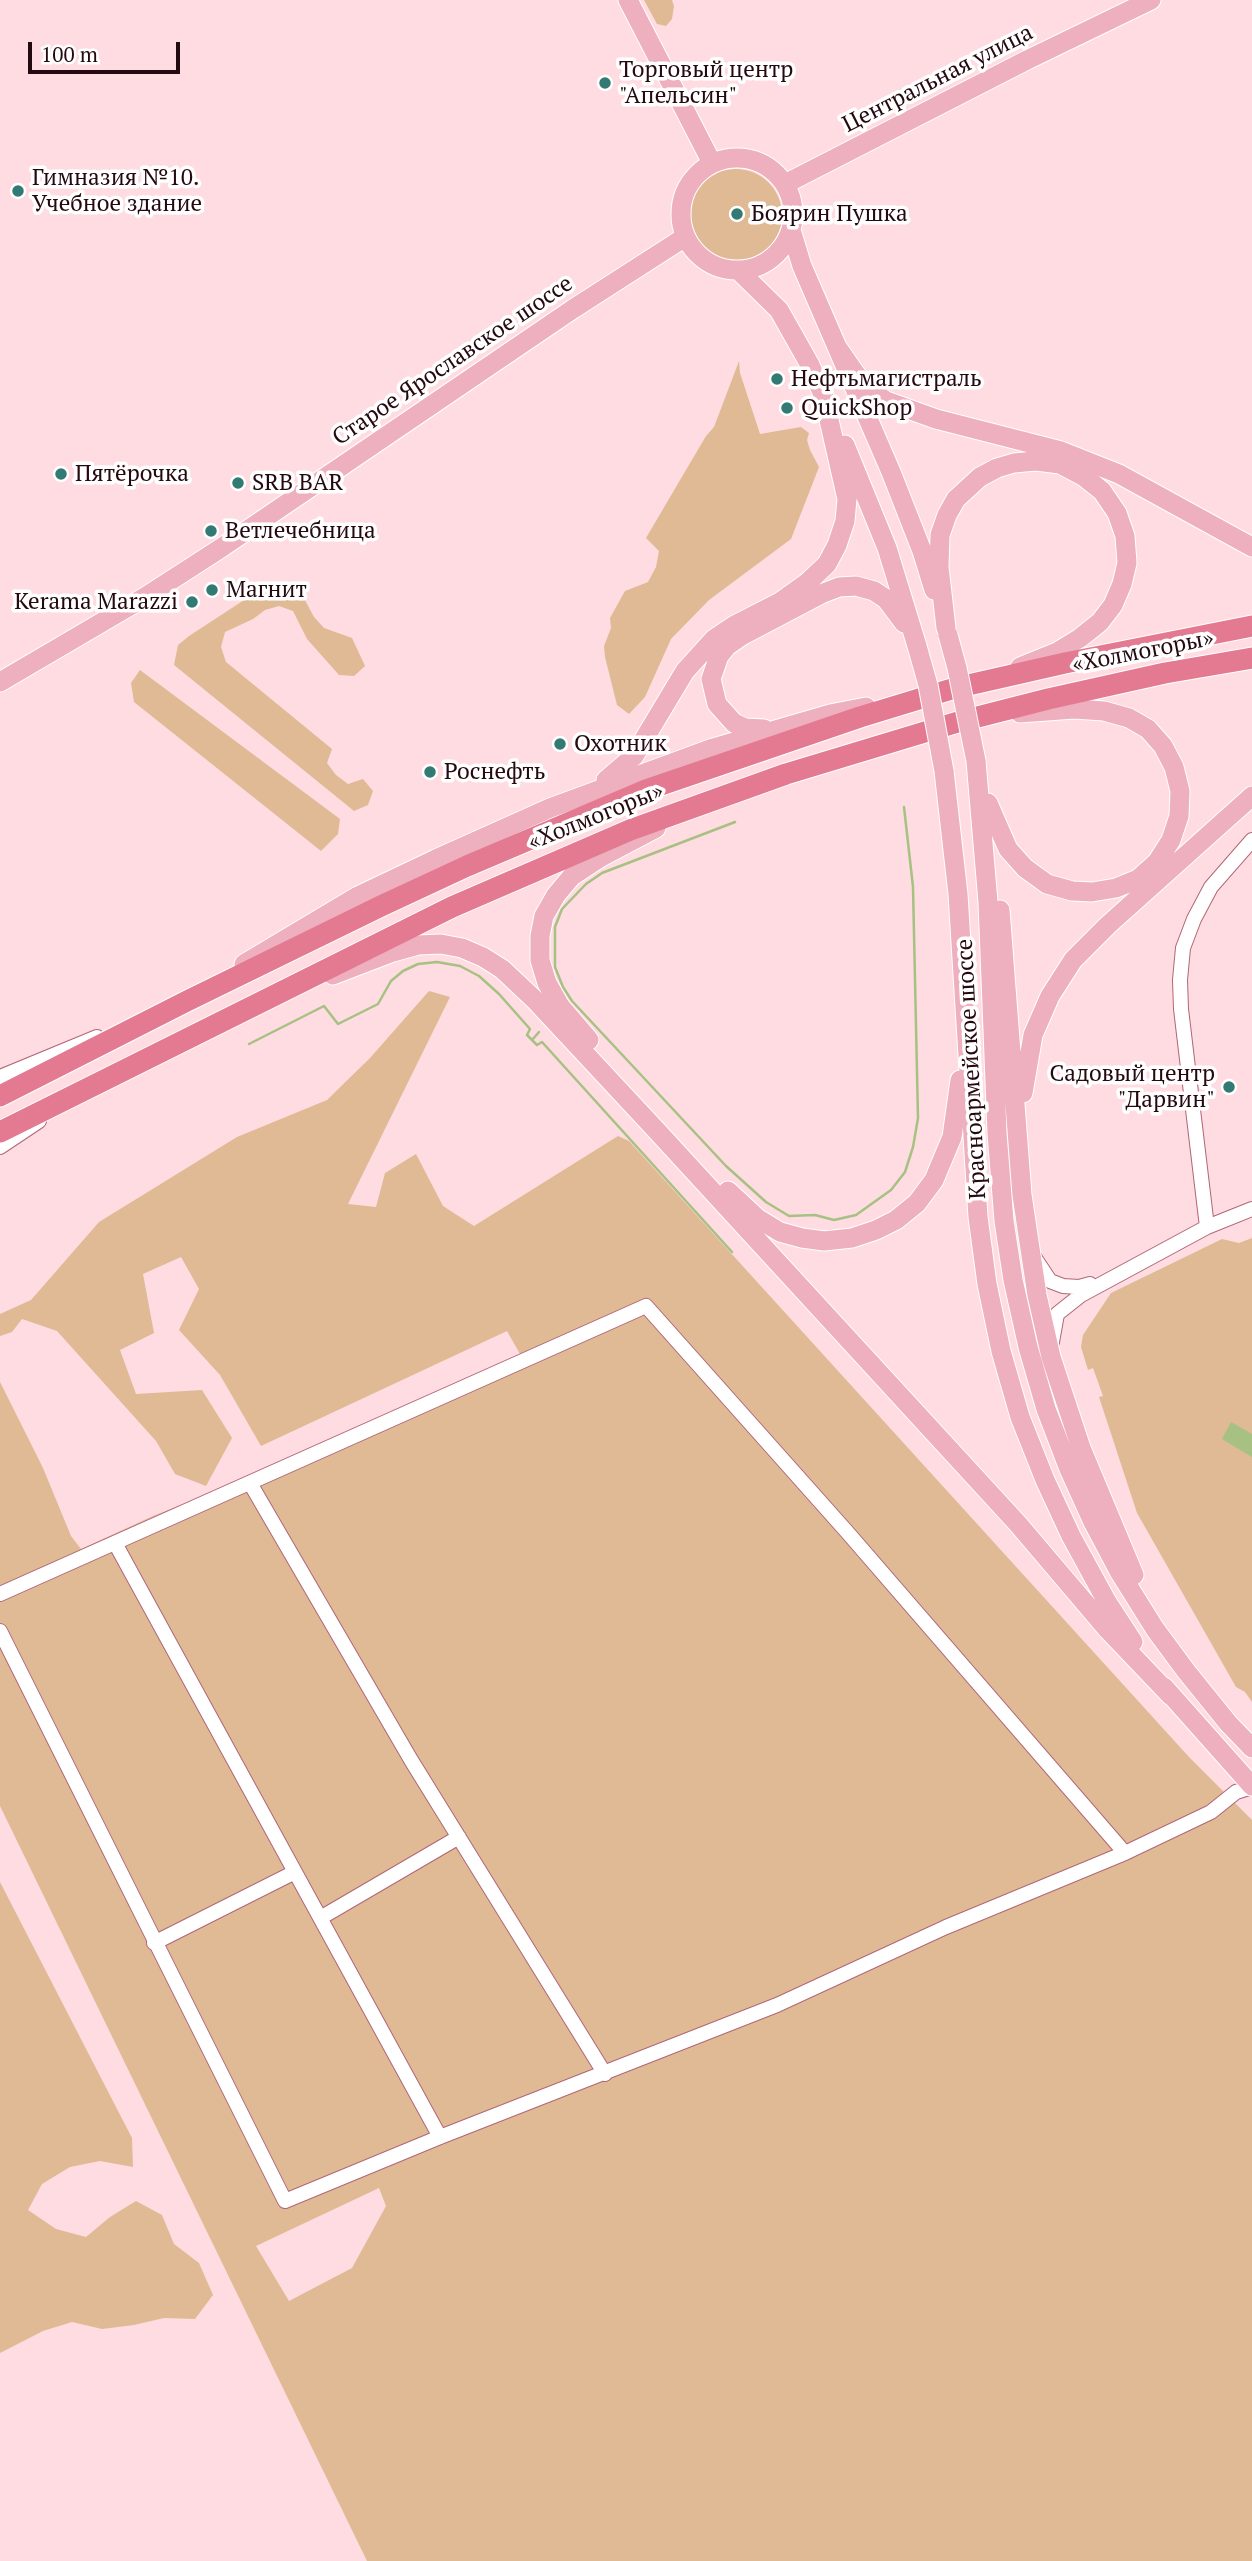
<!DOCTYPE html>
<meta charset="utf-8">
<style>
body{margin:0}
#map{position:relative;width:1252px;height:2561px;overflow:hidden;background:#fedce1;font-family:"PT Serif",serif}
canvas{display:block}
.scale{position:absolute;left:28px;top:42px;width:152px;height:32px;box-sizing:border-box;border:4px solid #250910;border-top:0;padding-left:9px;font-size:21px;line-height:24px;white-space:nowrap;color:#250910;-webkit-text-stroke:5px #fff;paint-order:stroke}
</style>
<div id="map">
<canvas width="1252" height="2561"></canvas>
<div class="scale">100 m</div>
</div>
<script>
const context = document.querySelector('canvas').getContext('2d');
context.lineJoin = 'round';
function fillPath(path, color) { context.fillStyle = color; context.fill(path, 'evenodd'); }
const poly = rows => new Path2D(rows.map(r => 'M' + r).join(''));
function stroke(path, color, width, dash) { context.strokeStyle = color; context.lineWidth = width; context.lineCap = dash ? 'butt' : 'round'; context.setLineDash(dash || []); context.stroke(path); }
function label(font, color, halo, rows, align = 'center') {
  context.font = font + ' "PT Serif",serif'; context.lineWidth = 7; context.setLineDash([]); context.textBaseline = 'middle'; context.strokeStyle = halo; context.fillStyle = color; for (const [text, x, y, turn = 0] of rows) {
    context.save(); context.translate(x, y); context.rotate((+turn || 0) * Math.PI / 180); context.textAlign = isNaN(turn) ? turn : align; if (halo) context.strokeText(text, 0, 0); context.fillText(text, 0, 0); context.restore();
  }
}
const green = poly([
 [644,0,672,0,674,6,672,19,666,26,657,24],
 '690 215a46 46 0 1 1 92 0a46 46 0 1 1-92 0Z',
 [739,361,740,373,760,434,801,427,809,433,807,440,810,450,819,467,791,539,709,600,671,639,645,697,629,714,617,705,605,657,604,646,611,628,610,618,625,591,648,582,656,567,659,551,646,538,706,436,714,427],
 [286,582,299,589,314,617,324,628,352,638,365,666,354,676,339,675,307,639,293,611,279,606,265,610,253,619,225,632,221,647,226,662,332,749,327,763,336,775,348,784,363,779,373,791,368,805,354,811,174,665,178,645,189,636,261,589],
 [140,670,340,819,338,834,321,851,134,702,131,683],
 [429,991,450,997,348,1204,376,1207,385,1173,416,1154,443,1206,474,1226,618,1136,629,1141,1189,1757,1252,1820,1252,2561,367,2561,0,1806,0,1382,43,1468,71,1536,81,1549,153,1516,253,1476,520,1354,507,1331,261,1446,220,1375,179,1330,199,1289,181,1257,143,1274,154,1333,120,1350,136,1394,202,1390,232,1438,206,1486,175,1474,156,1441,57,1331,22,1319,12,1332,0,1336,0,1314,31,1300,99,1222,237,1137,327,1100,370,1058],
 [379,2188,386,2206,352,2268,289,2301,256,2246],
 [1252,1238,1252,1702,1245,1692,1236,1687,1137,1513,1099,1397,1103,1396,1093,1368,1088,1370,1081,1347,1083,1335,1111,1293,1222,1239,1239,1243],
 [0,1882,132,2138,133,2167,100,2161,70,2167,42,2184,28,2210,56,2229,86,2237,110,2217,136,2201,162,2215,174,2244,199,2263,213,2295,195,2319,164,2318,134,2325,102,2329,72,2322,43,2331,0,2353]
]);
const water = poly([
 [1231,1422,1252,1434,1252,1457,1222,1439]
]);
const stream = poly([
 [735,822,602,873,586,884,562,909,555,927,555,967,563,987,572,1001,726,1166,766,1202,789,1216,815,1215,834,1220,856,1215,891,1190,905,1172,913,1147,918,1118,913,887,904,807],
 [532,1040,539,1032],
 [249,1044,324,1006,338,1024,378,1004,391,981,403,971,418,964,437,962,460,966,479,976,499,994,530,1029,527,1035,537,1045,542,1042,732,1252]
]);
const minor = poly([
 [0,1077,97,1037],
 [0,1147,39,1121],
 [1207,1227,1181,1009,1180,980,1183,948,1194,919,1211,887,1252,840],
 [1034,1257,1050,1281,1063,1286,1079,1287,1090,1284],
 [1052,1342,1057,1314,1081,1295,1207,1227,1252,1209],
 [250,1483,411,1760,605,2074],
 [115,1543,440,2137],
 [0,1594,646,1306,848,1533,1125,1853],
 [0,1631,285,2201,440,2137,777,2005,946,1927,1125,1853,1211,1812,1236,1792,1252,1787],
 [322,1917,459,1837],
 [154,1943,295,1872]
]);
const major = poly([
 [628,0,712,163],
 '681 214a56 56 0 1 1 112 0a56 56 0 1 1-112 0Z',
 [785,184,1027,60,1151,0],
 [791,230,802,266,891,472,922,551,934,590],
 [738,270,779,310,810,365,829,408],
 [837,347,855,373,869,389,886,401,936,419,1061,451,1119,474,1252,547],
 [845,445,887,548,917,646],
 [946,628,939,567,940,535,947,515,956,499,980,477,997,468,1014,463,1036,461,1060,464,1083,476,1102,491,1117,513,1125,536,1127,563,1122,584,1113,605,1100,622,1080,638,1057,652,1020,667],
 [0,682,145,597,221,548,573,309,685,237],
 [764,729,745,728,734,723,717,704,711,679,719,656,727,646,743,635,821,594,839,587,856,586,874,591,886,599,904,623],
 [976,761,988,902,997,1133,1004,1221,1013,1280,1028,1347,1046,1409,1069,1469,1093,1522,1120,1573,1155,1629,1186,1671,1228,1723,1252,1748],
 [944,771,958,894,978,1217,987,1284,1001,1351,1020,1417,1045,1480,1071,1536,1107,1602,1133,1642],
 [606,780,634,756,685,671,714,639,735,625,780,602,808,582,827,564,837,545,845,521,847,499,824,398],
 [988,803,1008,849,1025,868,1047,884,1072,891,1092,892,1116,888,1138,879,1157,862,1171,840,1179,816,1180,791,1174,767,1163,746,1148,729,1129,718,1104,711,1074,709,1020,713],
 [1000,910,1022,1195,1037,1295,1051,1357,1081,1448,1134,1575],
 [244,964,358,896,436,859,550,808,713,748,830,714,866,707],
 [333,975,393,952,418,945,441,944,462,948,483,957,502,969,535,1000,657,1131,1018,1524,1108,1630,1171,1696],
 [589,1040,560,1006,547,983,540,960,540,936,544,916,556,895,572,876,601,857,656,828],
 [1023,1093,1033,1035,1050,996,1073,960,1108,925,1252,796],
 [728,1191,757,1218,780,1232,802,1238,824,1241,852,1238,876,1230,896,1220,917,1203,934,1180,952,1137,960,1080],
 [1164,1687,1252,1786]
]);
const highway = poly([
 [0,1096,187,1001,381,906,467,866,646,790,860,717,955,688,1065,663,1252,626],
 [0,1132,452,907,630,830,786,774,958,722,1048,699,1165,673,1252,658]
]);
const majorBridge = poly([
 [948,635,957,668,976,761],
 [917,646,928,685,944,771]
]);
const markers = [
 [605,83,7,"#327a73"],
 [18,191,7,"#327a73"],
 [737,214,7,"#327a73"],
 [777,379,7,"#327a73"],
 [787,408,7,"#327a73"],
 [61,474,7,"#327a73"],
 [238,483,7,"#327a73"],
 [211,531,7,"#327a73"],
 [212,590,7,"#327a73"],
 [192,602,7,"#327a73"],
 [560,744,7,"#327a73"],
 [430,772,7,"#327a73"],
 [1229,1087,7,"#327a73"]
];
const poiNames = [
 ["Торговый центр",619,70],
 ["\"Апельсин\"",619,96],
 ["Гимназия №10.",32,178],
 ["Учебное здание",32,204],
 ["Боярин Пушка",751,214],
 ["Нефтьмагистраль",791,379],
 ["QuickShop",801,408],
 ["Пятёрочка",75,474],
 ["SRB BAR",252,483],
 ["Ветлечебница",225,531],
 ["Магнит",226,590],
 ["Kerama Marazzi",178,602,"right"],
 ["Охотник",574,744],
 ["Роснефть",444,772],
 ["Садовый центр",1215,1074,"right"],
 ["\"Дарвин\"",1215,1100,"right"]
];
const streetNames = [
 ["Центральная улица",938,79,-27],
 ["Старое Ярославское шоссе",453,361,-34],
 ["«Холмогоры»",1143,652,-11],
 ["«Холмогоры»",596,817,-22],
 ["Красноармейское шоссе",972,1069,-93]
];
fillPath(green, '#dfba95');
fillPath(water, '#a7c182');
stroke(stream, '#a7c182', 2.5);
stroke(minor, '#b16676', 16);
stroke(major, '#fff', 21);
stroke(highway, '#fff', 23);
stroke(minor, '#fff', 14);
stroke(major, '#eeafbe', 19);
stroke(highway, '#e37a92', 21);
stroke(majorBridge, '#fff', 21, []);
stroke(majorBridge, '#eeafbe', 19);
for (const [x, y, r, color] of markers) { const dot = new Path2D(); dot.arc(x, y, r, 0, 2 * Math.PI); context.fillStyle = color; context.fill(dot); stroke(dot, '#fff', 2.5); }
label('23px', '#250910', '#fff', poiNames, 'left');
label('23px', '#250910', '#fff', streetNames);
</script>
